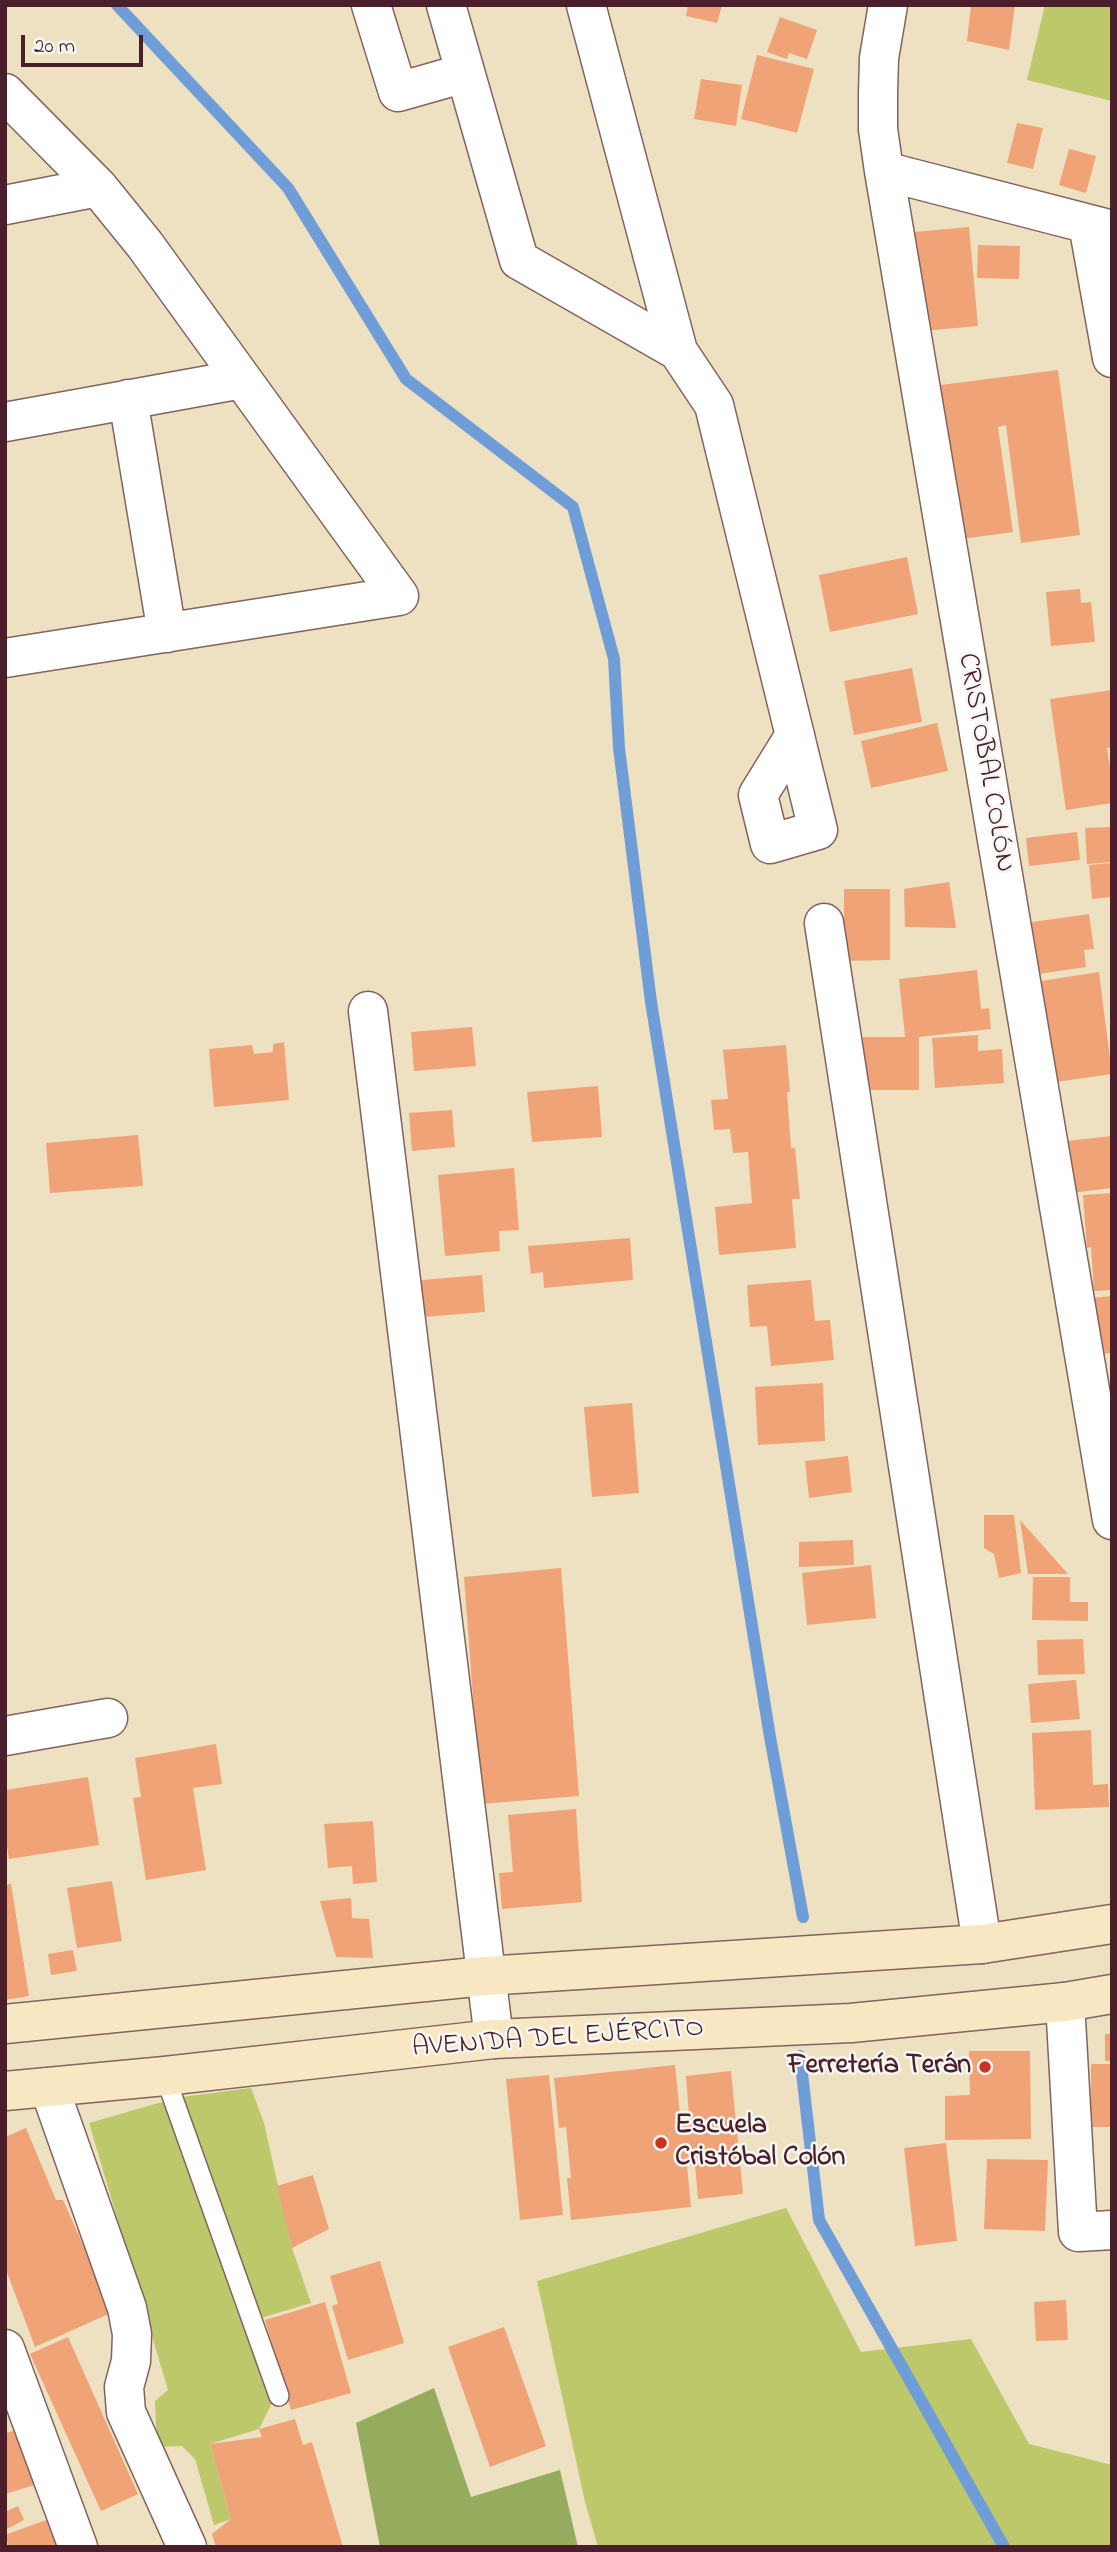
<!DOCTYPE html>
<meta charset="utf-8">
<style>
body{margin:0}
#map{position:relative;width:1117px;height:2552px;overflow:hidden;background:#ede1c1;font-family:"Indie Flower",sans-serif}
canvas{display:block}
.frame{position:absolute;inset:0;border:7px solid #4a1f2b;pointer-events:none}
.scale{position:absolute;left:21px;top:35px;width:122px;height:32px;box-sizing:border-box;border:4px solid #4a1f2b;border-top:0;padding-left:9px;font-size:21px;line-height:24px;white-space:nowrap;color:#4a1f2b;-webkit-text-stroke:5px #f6f6f2;paint-order:stroke}
</style>
<div id="map">
<canvas width="1117" height="2552"></canvas>
<div class="frame"></div>
<div class="scale">20 m</div>
</div>
<script>
const context = document.querySelector('canvas').getContext('2d');
context.lineJoin = 'round';
function fillPath(path, color) { context.fillStyle = color; context.fill(path, 'evenodd'); }
const poly = rows => new Path2D(rows.map(r => 'M' + r).join(''));
function stroke(path, color, width, dash) { context.strokeStyle = color; context.lineWidth = width; context.lineCap = dash ? 'butt' : 'round'; context.setLineDash(dash || []); context.stroke(path); }
function label(font, color, halo, rows, align = 'center') {
  context.font = font + ' "Indie Flower",sans-serif'; context.lineWidth = 5; context.setLineDash([]); context.textBaseline = 'middle'; context.strokeStyle = halo; context.fillStyle = color; for (const [text, x, y, turn = 0] of rows) {
    context.save(); context.translate(x, y); context.rotate((+turn || 0) * Math.PI / 180); context.textAlign = isNaN(turn) ? turn : align; if (halo) context.strokeText(text, 0, 0); context.fillText(text, 0, 0); context.restore();
  }
}
const green = poly([
 [1045,5,1112,5,1112,101,1027,80],
 [251,2088,264,2123,292,2248,311,2303,251,2321,274,2399,259,2429,210,2444,231,2519,214,2525,195,2459,182,2446,157,2447,155,2401,168,2390,89,2123,162,2102,168,2111,182,2097],
 [786,2208,861,2352,971,2339,1029,2444,1112,2465,1112,2547,598,2547,585,2502,537,2281]
]);
const forest = poly([
 [434,2388,471,2497,560,2470,578,2547,380,2547,356,2423]
]);
const stream = poly([
 [117,5,288,188,406,379,573,507,614,659,619,748,651,1002,770,1737,803,1917],
 [800,2056,819,2220,1004,2547]
]);
const building = poly([
 [688,5,722,5,717,23,686,16],
 [971,5,1015,5,1009,50,967,41],
 [780,17,817,30,807,59,789,53,787,59,767,52],
 [757,55,814,69,797,133,741,119],
 [701,79,742,85,736,126,694,119],
 [1017,123,1043,128,1033,169,1007,163],
 [1069,149,1096,156,1086,193,1059,185],
 [969,227,978,326,923,331,915,232],
 [978,245,1020,246,1019,279,977,278],
 [1058,370,1080,535,1021,543,1006,425,998,427,1013,532,954,540,933,386],
 [907,557,918,614,830,632,819,575],
 [1080,589,1081,603,1091,602,1095,642,1051,646,1046,592],
 [912,668,922,722,854,735,844,681],
 [1112,690,1112,747,1107,748,1112,781,1112,803,1066,810,1050,699],
 [937,723,948,771,871,788,861,741],
 [1112,827,1112,862,1087,864,1085,828],
 [1077,832,1080,860,1029,866,1026,838],
 [1112,863,1112,897,1092,899,1089,865],
 [949,882,956,928,905,927,904,889],
 [844,889,890,889,890,960,844,961],
 [1089,914,1094,949,1084,950,1086,967,1025,976,1018,924],
 [977,970,981,1009,989,1008,991,1029,919,1037,919,1090,850,1090,850,1037,905,1037,899,979],
 [1099,972,1112,1074,1042,1084,1028,983],
 [472,1027,476,1066,414,1071,411,1032],
 [978,1035,978,1051,1002,1049,1004,1083,935,1088,932,1038],
 [284,1042,289,1100,214,1107,209,1049,252,1045,254,1054,273,1052,273,1044],
 [786,1045,790,1092,787,1092,791,1148,795,1148,800,1199,792,1199,796,1248,719,1255,715,1207,752,1203,748,1152,733,1153,730,1129,714,1130,711,1100,728,1099,723,1050],
 [598,1086,602,1137,532,1142,527,1092],
 [452,1110,455,1147,412,1151,409,1113],
 [138,1135,143,1186,50,1193,46,1143],
 [1112,1136,1112,1188,1062,1194,1057,1142],
 [514,1168,519,1230,499,1231,500,1251,445,1256,438,1175],
 [1112,1193,1112,1290,1094,1291,1091,1247,1087,1248,1083,1195],
 [630,1238,633,1280,544,1288,543,1272,531,1274,528,1246],
 [482,1275,485,1312,412,1318,410,1281],
 [811,1280,815,1321,830,1320,834,1360,771,1366,767,1326,750,1327,747,1285],
 [1112,1296,1112,1353,1097,1354,1090,1298],
 [823,1383,825,1441,758,1445,755,1387],
 [632,1403,639,1493,592,1497,584,1407],
 [848,1456,852,1492,809,1498,805,1461],
 [984,1515,1014,1515,1021,1573,999,1578,994,1554,984,1548],
 [1020,1520,1068,1574,1028,1574],
 [853,1540,854,1565,799,1567,799,1542],
 [871,1565,876,1618,807,1625,802,1573],
 [561,1568,579,1796,481,1804,464,1577],
 [1033,1577,1070,1577,1070,1602,1088,1602,1088,1621,1032,1620],
 [1083,1639,1085,1674,1038,1675,1037,1640],
 [1076,1680,1080,1719,1031,1723,1028,1684],
 [1091,1730,1093,1785,1108,1784,1109,1807,1035,1810,1032,1733],
 [216,1744,222,1784,193,1788,206,1870,146,1880,133,1798,141,1797,135,1758],
 [88,1777,99,1845,9,1859,5,1834,5,1790],
 [576,1809,582,1902,502,1909,499,1873,513,1872,508,1815],
 [373,1821,377,1882,353,1884,352,1866,328,1868,324,1824],
 [112,1881,122,1941,77,1948,67,1888],
 [11,1884,29,1996,5,2000,5,1885],
 [351,1898,352,1918,369,1919,373,1958,336,1957,320,1901],
 [73,1950,77,1971,51,1975,48,1954],
 [1105,2034,1112,2034,1112,2061,1105,2061],
 [969,2051,1030,2051,1031,2139,945,2140,945,2096,970,2095],
 [1091,2064,1112,2064,1112,2127,1091,2127],
 [675,2065,680,2115,689,2114,686,2076,731,2071,743,2194,698,2199,695,2165,687,2165,691,2207,571,2220,567,2178,571,2178,566,2127,559,2128,554,2078],
 [549,2075,563,2215,520,2220,506,2079],
 [26,2128,56,2200,63,2200,113,2312,35,2347,5,2267,5,2137],
 [946,2143,957,2241,915,2246,904,2148],
 [987,2159,1048,2160,1045,2231,984,2229],
 [313,2175,329,2229,292,2248,277,2186],
 [380,2261,404,2343,348,2360,332,2306,338,2304,330,2276],
 [1066,2300,1068,2340,1036,2341,1034,2302],
 [325,2302,351,2393,291,2410,265,2320],
 [504,2327,546,2446,490,2467,448,2347],
 [68,2337,138,2494,101,2511,30,2354],
 [295,2419,303,2445,312,2442,343,2547,216,2547,212,2534,231,2519,210,2444,262,2437,259,2429],
 [22,2429,38,2484,5,2494,5,2433],
 [18,2506,24,2520,5,2530,5,2512],
 [49,2519,60,2547,9,2547,5,2535]
]);
const service = poly([
 [165,2076,279,2396]
]);
const minor = poly([
 [371,5,398,92,465,73],
 [446,5,519,260,678,351],
 [586,5,678,351,714,405,818,830,770,844,758,795,795,735],
 [888,5,879,58,878,94,878,129,884,171,1112,1520],
 [5,93,98,187,145,245,399,596,5,658],
 [884,171,1112,230],
 [5,205,98,187],
 [1088,224,1112,358],
 [128,399,167,633],
 [5,422,242,379],
 [824,923,982,1944],
 [368,1011,494,2039],
 [5,1736,108,1718],
 [1065,2002,1078,2232,1112,2230],
 [49,2087,127,2308,132,2334,131,2361,124,2387,126,2412,187,2547],
 [5,2349,78,2547]
]);
const secondary = poly([
 [5,2024,485,1976,982,1944,1112,1924],
 [5,2091,165,2076,494,2039,851,2023,1065,2002,1112,1994]
]);
const markers = [
 [985,2067,7,"#c8321e"],
 [661,2143,7,"#c8321e"]
];
const streetNames = [
 ["CRISTOBAL COLÓN",984,763,80],
 ["AVENIDA DEL EJÉRCITO",558,2040,-4]
];
const poiNames = [
 ["Ferretería Terán",971,2067],
 ["Escuela",675,2127,"left"],
 ["Cristóbal Colón",675,2159,"left"]
];
fillPath(green, '#bcc86a');
fillPath(forest, '#95ac5e');
stroke(stream, '#6e9dd7', 12);
fillPath(building, '#efa377');
stroke(service, '#836360', 22);
stroke(minor, '#836360', 41);
stroke(secondary, '#836360', 41);
stroke(service, '#fff', 19);
stroke(minor, '#fff', 38);
stroke(secondary, '#f7e8c3', 38);
for (const [x, y, r, color] of markers) { const dot = new Path2D(); dot.arc(x, y, r, 0, 2 * Math.PI); context.fillStyle = color; context.fill(dot); stroke(dot, '#f6f6f2', 2.5); }
label('28px', '#4a1f2b', '#f6f6f2', streetNames);
label('bold 28px', '#4a1f2b', '#f6f6f2', poiNames, 'right');
</script>
